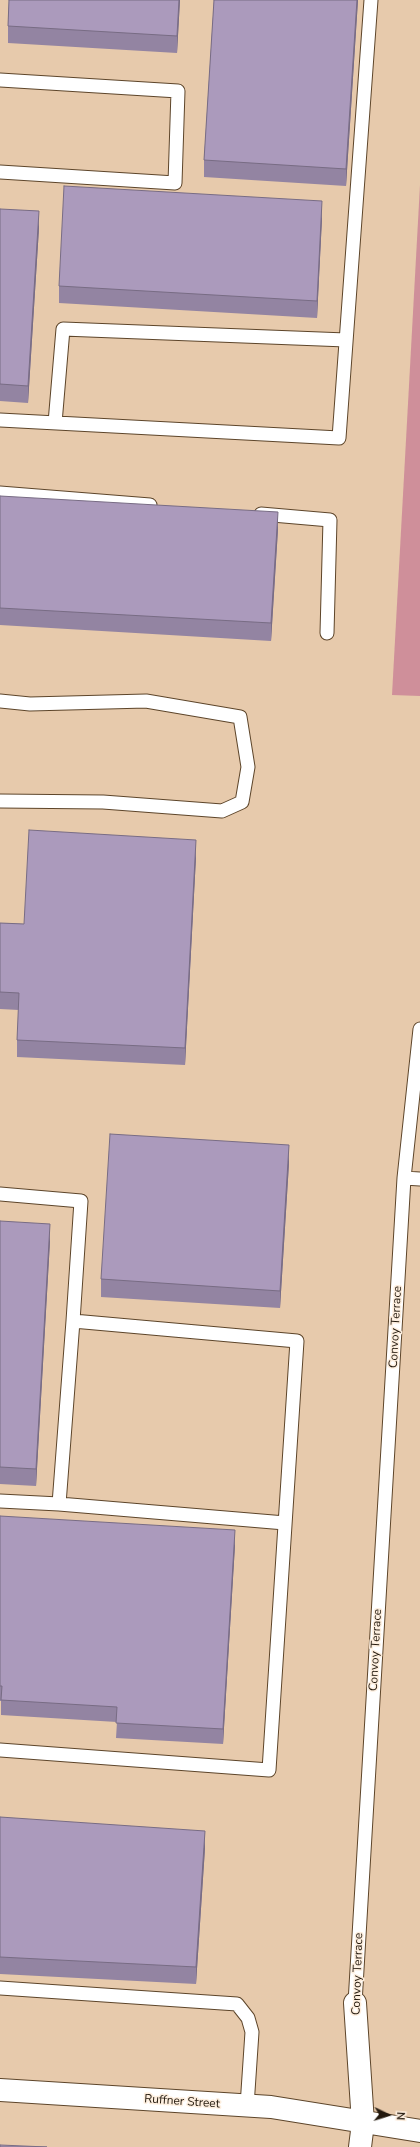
<!DOCTYPE html>
<style>
body{margin:0}
#map{position:relative;width:420px;height:2147px;overflow:hidden;background:#e7caac;font-family:"Nunito Sans",sans-serif}
canvas{display:block}
.north{position:absolute;left:368px;top:2095px;width:40px;height:40px;-webkit-text-stroke:3px #fdeede;paint-order:stroke;rotate:94deg;font-size:11px;font-weight:700;line-height:16px;text-align:center;color:#22180d}
.north::after{content:'';display:block;margin:auto;width:14px;height:18px;background:#22180d;clip-path:polygon(50% 0,100% 100%,50% 72%,0 100%)}
</style>
<div id="map">
<canvas width="420" height="2147"></canvas>
<div class="north">N</div>
</div>
<script>
const context = document.querySelector('canvas').getContext('2d');
context.lineJoin = 'round';
function fillPath(path, color) { context.fillStyle = color; context.fill(path, 'evenodd'); }
const poly = rows => new Path2D(rows.map(r => 'M' + r).join(''));
function stroke(path, color, width, dash) { context.strokeStyle = color; context.lineWidth = width; context.lineCap = dash ? 'butt' : 'round'; context.setLineDash(dash || []); context.stroke(path); }
function label(font, color, halo, rows, align = 'center') {
  context.font = font + ' "Nunito Sans",sans-serif'; context.lineWidth = 3; context.setLineDash([]); context.textBaseline = 'middle'; context.strokeStyle = halo; context.fillStyle = color; for (const [text, x, y, turn = 0] of rows) {
    context.save(); context.translate(x, y); context.rotate((+turn || 0) * Math.PI / 180); context.textAlign = isNaN(turn) ? turn : align; if (halo) context.strokeText(text, 0, 0); context.fillText(text, 0, 0); context.restore();
  }
}
const green = poly([
 [420,185,420,696,392,695]
]);
const lane = poly([
 [0,80,178,91,175,183,0,172],
 [0,420,339,438,371,0],
 [55,423,63,329,346,340],
 [0,493,150,505],
 [261,514,330,520,327,633],
 [0,701,30,704,146,701,240,717,248,767,242,802,222,811,103,802,0,801],
 [404,1178,420,1179],
 [0,1194,81,1201,73,1321,297,1341,269,1770,0,1750],
 [73,1321,59,1504,285,1523],
 [0,1501,59,1504],
 [0,1988,237,2004,248,2018,252,2032,247,2106],
 [355,2003,404,1178,420,1029]
]);
const street = poly([
 [355,2003,363,2123]
]);
const secondary = poly([
 [0,2090,271,2107,420,2131],
 [360,2147,363,2123]
]);
const wall = poly([
 [9,0,180,0,177,53,8,43,8,26],
 [214,0,358,0,346,186,204,177,204,160],
 [0,209,39,228,28,403,0,401],
 [322,218,317,318,59,303,59,286],
 [0,496,278,529,271,641,0,625],
 [196,857,185,1065,17,1057,17,1040,19,1010,0,1009,0,923,24,924],
 [289,1163,280,1308,101,1297,101,1279],
 [0,1221,50,1241,36,1486,0,1484],
 [0,1516,235,1545,223,1744,116,1738,117,1722,1,1715,1,1701,0,1701],
 [0,1817,205,1848,196,1984,0,1974]
]);
const shadedWall = poly([
 [179,0,180,0,177,53,177,36],
 [357,0,358,0,346,186,346,169],
 [322,201,322,218,317,318,317,301],
 [39,211,39,228,28,403,28,386],
 [278,512,278,529,271,641,271,623],
 [196,840,196,857,185,1065,185,1048],
 [289,1145,289,1163,280,1308,280,1291],
 [50,1224,50,1241,36,1486,36,1469],
 [235,1530,235,1545,223,1744,223,1729],
 [205,1831,205,1848,196,1984,196,1967]
]);
const building = poly([
 [9,0,179,0,177,36,8,26,9,0],
 [214,0,357,0,346,169,204,160,214,0],
 [64,186,322,201,317,301,59,286,64,186],
 [0,209,39,211,28,386,0,384,0,209],
 [0,496,278,512,271,623,0,608,0,496],
 [29,830,196,840,185,1048,17,1040,19,993,0,992,0,923,24,924,29,830],
 [110,1134,289,1145,280,1291,101,1279,110,1134],
 [0,1221,50,1224,36,1469,0,1467,0,1221],
 [0,1516,235,1530,223,1729,116,1723,117,1707,1,1700,2,1686,0,1686,0,1516],
 [0,1817,205,1831,196,1967,0,1957,0,1817],
 [0,2145,47,2147,0,2147,0,2145]
]);
const streetNames = [
 ["Convoy Terrace",396,1327,-87],
 ["Convoy Terrace",376,1650,-87],
 ["Convoy Terrace",358,1974,-88],
 ["Ruffner Street",182,2102,4]
];
fillPath(green, '#cf8f9a');
stroke(lane, '#5d452a', 15);
stroke(street, '#5d452a', 24);
stroke(secondary, '#5d452a', 24);
stroke(lane, '#fff', 13);
stroke(street, '#fff', 22);
stroke(secondary, '#fff', 22);
fillPath(wall, '#9384a2');
fillPath(shadedWall, '#786c84');
fillPath(building, '#ab9abc');
stroke(building, '#786c84', 1);
label('12px', '#22180d', '#fdeede', streetNames);
</script>
